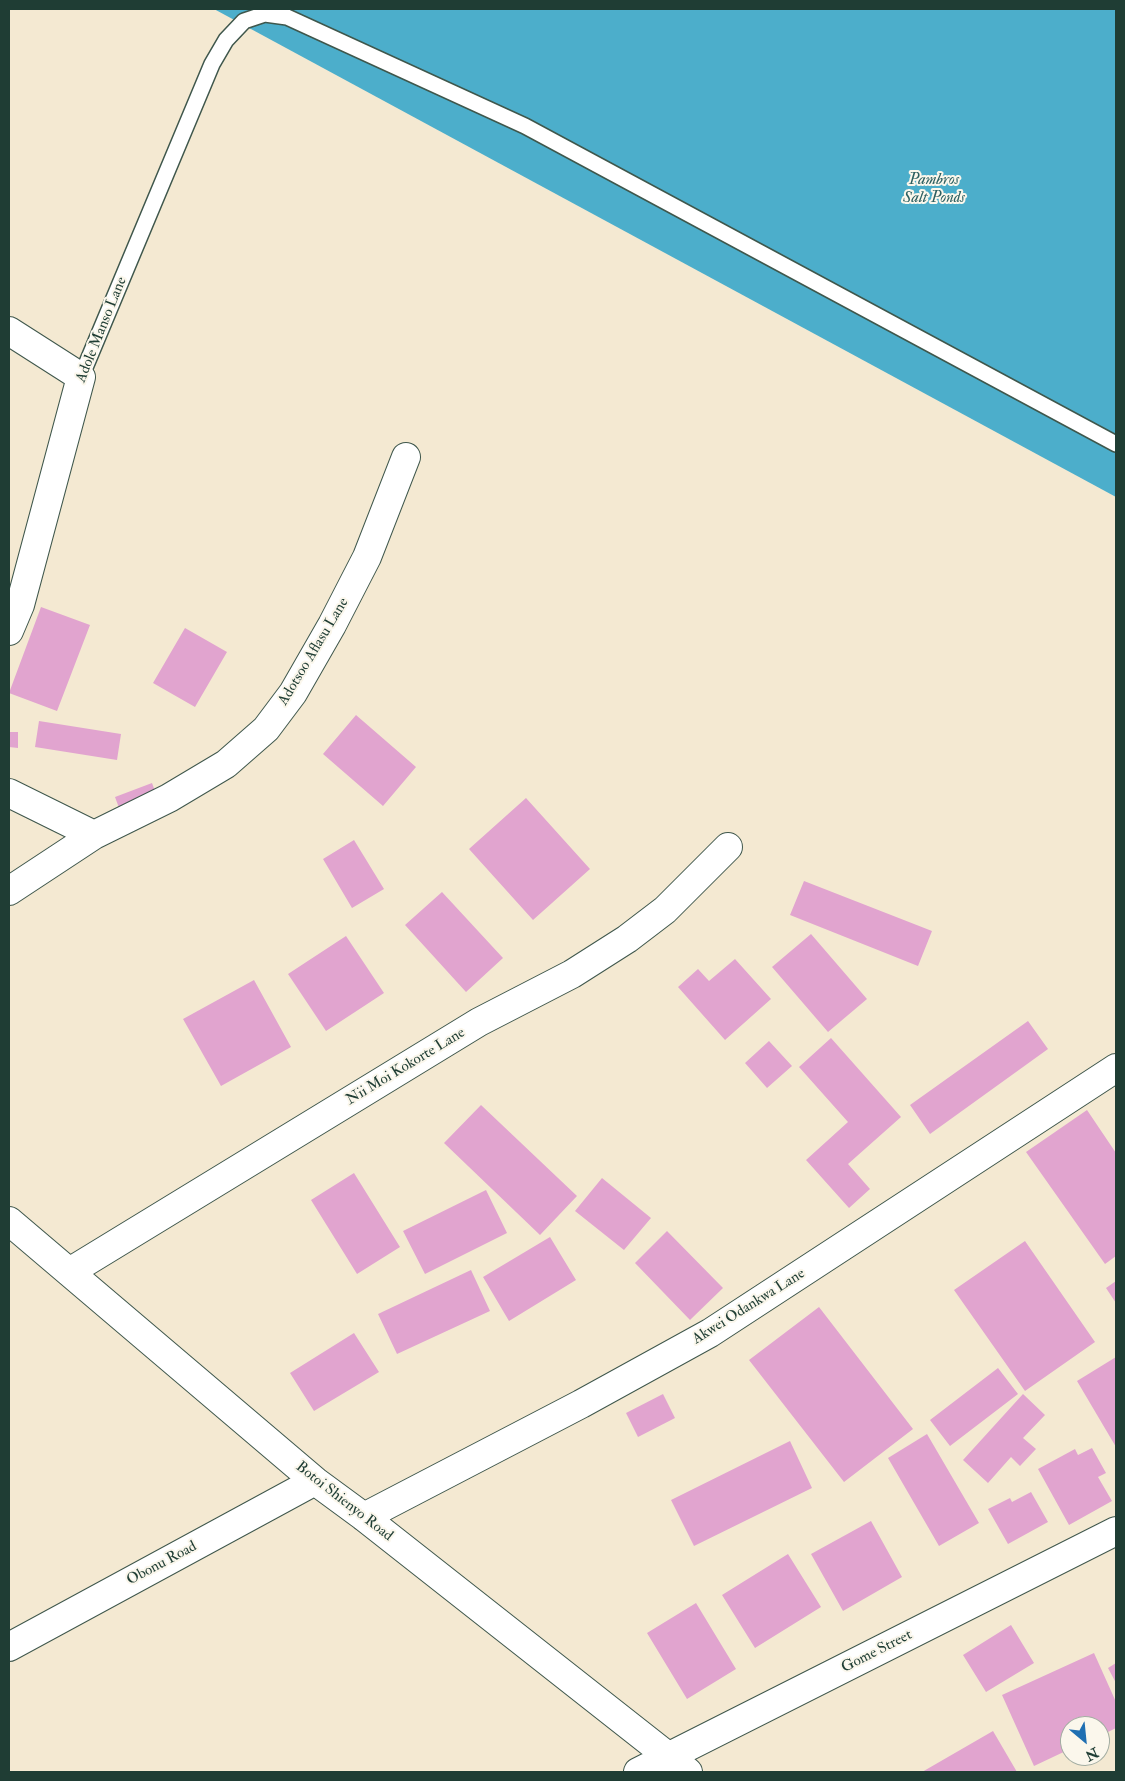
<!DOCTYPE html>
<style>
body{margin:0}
#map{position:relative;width:1125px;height:1781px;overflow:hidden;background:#f4e9d2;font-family:"IM FELL Double Pica",serif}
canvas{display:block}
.frame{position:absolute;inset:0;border:10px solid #1f3d34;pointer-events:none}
.north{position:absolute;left:1060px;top:1716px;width:50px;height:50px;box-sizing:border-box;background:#fbf7ec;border:1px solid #a3ada2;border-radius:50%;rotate:152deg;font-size:14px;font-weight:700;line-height:20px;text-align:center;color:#1f3d34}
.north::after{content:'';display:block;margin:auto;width:18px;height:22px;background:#1f6fb2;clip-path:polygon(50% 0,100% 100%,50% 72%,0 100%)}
</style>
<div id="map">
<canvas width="1125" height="1781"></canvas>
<div class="frame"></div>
<div class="north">N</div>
</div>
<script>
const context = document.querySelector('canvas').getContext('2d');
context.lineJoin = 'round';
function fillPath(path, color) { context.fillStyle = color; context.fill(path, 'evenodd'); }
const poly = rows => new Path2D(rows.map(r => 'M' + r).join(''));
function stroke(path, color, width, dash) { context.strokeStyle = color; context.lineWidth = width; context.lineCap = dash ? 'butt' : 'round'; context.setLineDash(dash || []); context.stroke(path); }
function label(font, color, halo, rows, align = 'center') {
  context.font = font + ' "IM FELL Double Pica",serif'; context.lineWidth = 4; context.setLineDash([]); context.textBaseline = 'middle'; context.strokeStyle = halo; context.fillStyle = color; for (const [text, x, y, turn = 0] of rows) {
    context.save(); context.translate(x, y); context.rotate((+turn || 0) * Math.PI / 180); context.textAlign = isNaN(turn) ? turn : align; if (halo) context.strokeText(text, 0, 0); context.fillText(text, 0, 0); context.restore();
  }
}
const water = poly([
 [214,9,1116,9,1116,497]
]);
const building = poly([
 [41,607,90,625,57,711,9,693],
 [185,628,227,652,195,707,153,683],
 [356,715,416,767,383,806,323,754],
 [39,721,121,734,117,760,35,747],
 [9,732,18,732,18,748,9,747],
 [152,783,159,802,122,816,115,797],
 [526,798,590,869,533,920,469,849],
 [354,840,384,889,352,908,323,859],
 [804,881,932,931,918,966,790,915],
 [442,892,503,958,466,992,405,925],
 [811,934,867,999,828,1032,772,967],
 [346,936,384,993,326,1031,288,974],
 [735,959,771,999,725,1040,678,987,698,969,709,981],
 [254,980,291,1047,221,1086,183,1019],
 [1028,1021,1048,1049,930,1134,910,1105],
 [831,1038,901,1117,848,1164,870,1189,849,1208,806,1160,848,1122,799,1067],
 [769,1041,792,1066,767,1088,745,1063],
 [481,1105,577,1196,540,1235,444,1143],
 [1087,1110,1116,1153,1116,1256,1105,1264,1026,1152],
 [354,1173,400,1247,357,1274,311,1200],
 [602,1178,651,1218,624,1250,575,1211],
 [486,1190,507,1233,425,1274,403,1231],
 [667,1231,723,1288,690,1320,635,1263],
 [550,1237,576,1280,509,1321,483,1277],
 [1025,1241,1095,1342,1025,1391,954,1290],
 [471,1270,490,1311,397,1354,378,1314],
 [1116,1281,1116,1303,1106,1288],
 [819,1307,913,1429,844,1482,749,1360],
 [354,1333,379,1372,314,1411,290,1373],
 [1116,1357,1116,1447,1077,1381],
 [998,1368,1018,1394,950,1446,930,1420],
 [663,1394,675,1418,638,1437,626,1413],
 [1023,1394,1045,1415,1023,1438,1036,1449,1020,1466,1011,1457,988,1483,963,1460],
 [927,1434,979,1523,939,1546,888,1458],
 [790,1441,812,1488,694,1546,671,1500],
 [1092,1448,1106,1473,1098,1477,1112,1501,1069,1525,1038,1469,1075,1449,1078,1455],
 [1031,1492,1048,1522,1008,1544,988,1509,1010,1498,1012,1502],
 [871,1521,902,1577,843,1611,811,1554],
 [788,1554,821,1607,755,1648,722,1595],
 [696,1603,736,1669,687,1699,647,1633],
 [1011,1625,1034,1663,986,1692,963,1655],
 [1094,1653,1116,1702,1116,1728,1100,1736,1100,1726,1070,1726,1070,1749,1034,1766,1002,1695],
 [1116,1663,1116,1683,1108,1668],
 [993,1731,1017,1772,922,1772]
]);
const lane = poly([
 [81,377,212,64,226,40,244,21,265,14,287,17,525,126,1116,444]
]);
const street = poly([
 [9,331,81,377,20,605,9,631],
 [9,793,94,835],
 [9,891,94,835,169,798,226,764,266,729,293,693,332,625,367,557,406,457],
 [9,1221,315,1481,364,1517,688,1772],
 [71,1271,479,1022,572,974,627,939,665,910,728,847],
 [364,1517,581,1404,710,1333,1116,1068],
 [9,1647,315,1481],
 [638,1772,1116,1531]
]);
const streetNames = [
 ["Adole Manso Lane",102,330,-68],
 ["Adotsoo Aflasu Lane",314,652,-59],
 ["Nii Moi Kokorte Lane",406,1067,-31],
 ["Akwei Odankwa Lane",749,1307,-32],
 ["Botoi Shienyo Road",344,1502,38],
 ["Obonu Road",162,1564,-28],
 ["Gome Street",877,1652,-27]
];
const waterNames = [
 ["Pambros",934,181],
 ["Salt Ponds",934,199]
];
fillPath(water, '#4caecb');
fillPath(building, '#e1a4cf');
stroke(lane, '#3f574c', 18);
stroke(street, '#3f574c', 30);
stroke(lane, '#fff', 15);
stroke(street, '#fff', 28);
label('15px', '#1f3d34', '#fbf7ec', streetNames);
label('italic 16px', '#2c5f61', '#fbf7ec', waterNames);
</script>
